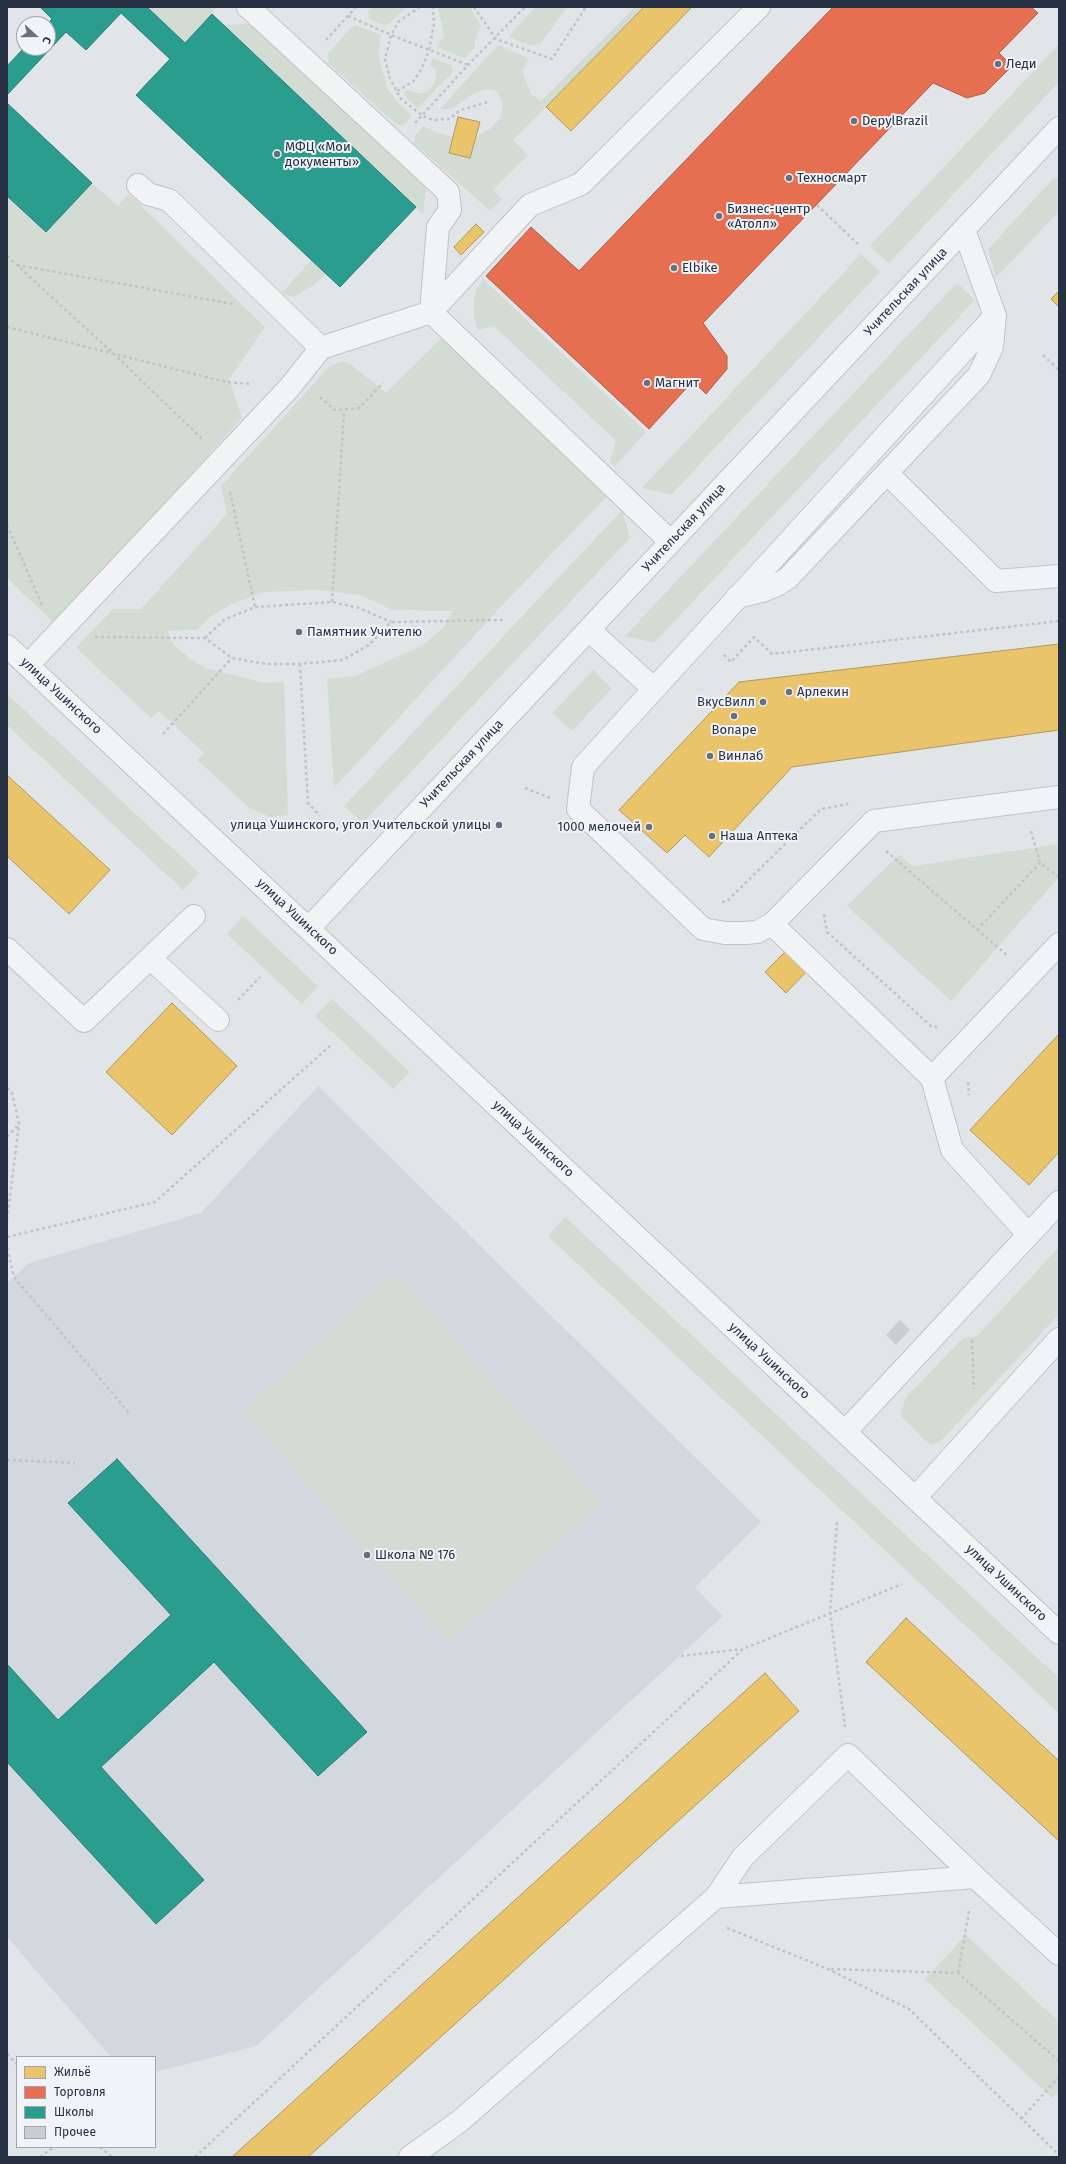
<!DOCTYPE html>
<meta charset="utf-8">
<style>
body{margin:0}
#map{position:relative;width:1066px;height:2164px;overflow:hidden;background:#e2e5e8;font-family:"Fira Sans",sans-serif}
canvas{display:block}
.frame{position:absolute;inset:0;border:8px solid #273143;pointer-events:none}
.legend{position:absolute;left:16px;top:2056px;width:140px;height:92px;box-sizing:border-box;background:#f0f3f8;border:1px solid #a0a5b0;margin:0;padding:5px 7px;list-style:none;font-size:12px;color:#273143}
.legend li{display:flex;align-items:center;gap:8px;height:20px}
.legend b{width:20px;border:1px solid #a0a5b0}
.north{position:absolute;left:16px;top:16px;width:40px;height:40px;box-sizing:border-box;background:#f0f3f8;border:1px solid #a0a5b0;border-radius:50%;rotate:111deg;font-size:11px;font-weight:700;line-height:16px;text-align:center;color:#273143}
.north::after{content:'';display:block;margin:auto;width:14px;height:18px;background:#68707d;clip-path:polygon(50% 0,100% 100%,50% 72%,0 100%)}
</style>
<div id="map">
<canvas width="1066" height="2164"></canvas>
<div class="frame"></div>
<ul class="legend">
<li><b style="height:11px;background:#e9c46a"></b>Жильё</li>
<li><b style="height:11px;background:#e76f51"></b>Торговля</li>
<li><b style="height:11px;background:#2a9d8f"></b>Школы</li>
<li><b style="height:11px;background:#cbcdd0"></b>Прочее</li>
</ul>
<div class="north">С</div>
</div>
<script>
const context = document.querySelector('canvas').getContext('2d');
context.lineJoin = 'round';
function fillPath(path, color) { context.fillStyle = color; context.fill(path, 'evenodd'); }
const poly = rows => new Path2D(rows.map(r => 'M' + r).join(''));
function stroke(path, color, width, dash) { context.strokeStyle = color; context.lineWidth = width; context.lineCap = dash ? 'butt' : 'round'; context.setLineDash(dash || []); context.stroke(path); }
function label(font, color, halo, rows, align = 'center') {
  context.font = font + ' "Fira Sans",sans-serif'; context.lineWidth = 4; context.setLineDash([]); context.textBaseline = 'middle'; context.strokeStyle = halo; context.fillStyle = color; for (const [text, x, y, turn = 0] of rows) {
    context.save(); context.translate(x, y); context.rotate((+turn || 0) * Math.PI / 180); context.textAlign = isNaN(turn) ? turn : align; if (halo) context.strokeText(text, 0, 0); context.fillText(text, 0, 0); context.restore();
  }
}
const built = poly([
 [318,1086,761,1522,695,1587,723,1616,256,2046,155,2072,155,2057,111,2057,7,1937,7,1283,29,1263,201,1213]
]);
const green = poly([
 [147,7,215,7,212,14,185,43],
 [373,7,407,7,386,26,370,19,368,12],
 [438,7,470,7,481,26,475,39,475,47,465,59,437,47,444,36],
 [535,7,567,7,541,43,530,45,519,42,509,36],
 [635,7,644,7,513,140,528,155,493,190,502,199,490,211,414,143,415,135,424,126,437,133,454,137,449,153,470,158,476,137,491,128,501,117,503,104,497,91,485,89,471,95,452,109,440,109,498,45,529,59,522,71,531,94,541,101],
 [250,24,426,187,423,214,224,25],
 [354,25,381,35,378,55,387,87,397,102,412,116,404,125,397,125,329,64,328,53],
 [1059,44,1059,82,889,263,870,246],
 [433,58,451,65,453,72,418,108,408,100,404,93,408,90,421,94,430,89,436,81,436,71,430,65],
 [1054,178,1059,179,1059,211,996,278,988,249],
 [92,183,118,206,129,194,265,327,229,379,242,418,55,624,7,578,7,196,46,232],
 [861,254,880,272,671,495,642,488],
 [311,260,326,274,312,286,294,297,282,293],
 [483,279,646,432,615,466,610,462,616,441,494,326,478,330,474,318,474,300,476,290],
 [957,283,975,300,654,643,625,636],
 [442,338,610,493,495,613,334,788,327,679,356,676,423,645,443,628,453,611,393,610,359,595,319,590,264,592,232,604,214,614,197,630,167,631,174,645,190,659,206,668,265,683,284,682,288,815,270,817,251,809,197,760,204,753,159,711,151,718,76,648,113,609,141,609,227,514,221,486,329,367,342,361,349,363,386,393],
 [622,510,630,538,363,823,344,806],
 [593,670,612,688,572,731,553,713],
 [7,694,199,873,183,890,7,725],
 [1059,844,1059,877,951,1001,847,906,899,855,913,866],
 [243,916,318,986,302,1004,227,934],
 [332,999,410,1072,393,1089,315,1016],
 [565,1217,1059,1678,1059,1713,548,1236],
 [1059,1247,1059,1314,940,1442,932,1444,926,1442,902,1417,901,1410,907,1396,963,1338,977,1336],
 [395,1273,602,1504,448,1642,242,1411],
 [966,1935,1059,2022,1059,2090,1052,2098,925,1979]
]);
const homes = poly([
 [644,7,692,7,571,131,546,107,644,7],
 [458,117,480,122,470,158,449,153,458,117],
 [476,224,484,232,461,255,454,247,476,224],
 [1059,291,1059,307,1051,299,1059,291],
 [1059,644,1059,730,792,767,709,857,685,835,667,853,619,810,739,682,1059,644],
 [7,775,110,870,69,914,7,856,7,775],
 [787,950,808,970,786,993,765,972,787,950],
 [172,1003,237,1066,172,1135,106,1072,172,1003],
 [1059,1034,1059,1152,1029,1185,970,1130,1059,1034],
 [906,1618,1059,1761,1059,1841,866,1662,906,1618],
 [765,1673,799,1711,454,2025,308,2157,232,2157,765,1673]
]);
const shops = poly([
 [833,7,1031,7,1038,13,999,53,1012,66,985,93,967,98,933,83,703,323,727,356,727,369,706,394,693,381,649,429,486,276,531,227,579,271,833,7]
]);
const schools = poly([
 [40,7,147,7,185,43,212,14,416,207,340,287,136,95,170,59,121,13,86,50,66,32,7,95,7,66,24,48,48,48,47,24,52,19,40,7],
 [7,103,92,183,46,232,7,196,7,103],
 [117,1459,367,1732,318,1776,214,1662,101,1767,204,1880,156,1924,7,1762,7,1664,58,1720,171,1615,68,1503,117,1459]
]);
const building = poly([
 [900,1320,910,1330,896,1345,886,1335]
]);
const path = poly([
 [420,7,398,22,391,35,385,59,390,79,401,99,423,116,433,120,450,119,456,113,464,109,488,102],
 [474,7,496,39,552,59,586,7],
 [348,16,391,35,468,65],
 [326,40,356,7],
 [397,91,413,82,422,68,429,50,434,24,433,7],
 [415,123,468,65,525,7],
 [817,205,858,244],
 [7,256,114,354,202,439],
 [17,265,233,304],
 [7,327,226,382,252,384],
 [1043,355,1059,370],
 [320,397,335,410,359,408,383,383],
 [230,492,255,607],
 [7,525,43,607],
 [332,602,344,411],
 [95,637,205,638,232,658,266,664,300,664,343,660,369,645,391,622,504,620],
 [205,638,224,620,255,607,332,602,359,608,391,622],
 [724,655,731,662,754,637,772,654,1059,621],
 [300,664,308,803,320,816],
 [163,734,232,658],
 [525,788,550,798],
 [1031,831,1040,863,1059,877],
 [886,851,1008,956],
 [722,902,727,901,821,809,848,804],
 [824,914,827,932,931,1026,940,1027],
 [977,930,1040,863],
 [238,1000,260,977],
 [968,1082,969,1095],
 [7,1088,12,1093,19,1124,7,1220],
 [7,1137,19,1124],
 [7,1237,155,1202,331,1045],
 [7,1248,14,1277,129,1413],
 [972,1340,974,1389],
 [7,1460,75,1463],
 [837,1522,830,1612,845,1727],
 [681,1656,742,1649],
 [727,1928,828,1969,909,2009,1059,2155],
 [831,1969,958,1973,1059,2061],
 [958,1973,969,1911],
 [7,2054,17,2064],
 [1021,2119,1059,2077],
 [100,2147,112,2157],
 [40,2157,54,2147],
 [195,2157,743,1649,902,1584]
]);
const minor = poly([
 [248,7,448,192,450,210,438,227,431,312],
 [138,185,148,194,169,200,321,348],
 [431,312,530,205,581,184,759,7],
 [887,473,996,581,1059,576],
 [737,597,762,591,777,585,788,578,979,375,992,347,995,316],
 [589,630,654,689,583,767,578,809,703,929,725,933,745,933,757,932,772,924,932,1078],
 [7,646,1059,1633],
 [28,665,289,388,321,348,431,312,671,542],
 [654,689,995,316,964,230],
 [772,924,874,821,1059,797],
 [309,928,1059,128],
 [7,949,84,1021,194,916],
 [150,958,218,1020],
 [1028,1234,952,1150,932,1078,1059,944],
 [845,1432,1059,1202],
 [915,1498,1059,1339],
 [716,1897,743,1857,848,1755,975,1877],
 [410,2157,460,2121,716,1897,975,1877,1059,1954]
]);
const markers = [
 [998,64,4,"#68707d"],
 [854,121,4,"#68707d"],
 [277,154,4,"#68707d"],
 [789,178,4,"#68707d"],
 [719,216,4,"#68707d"],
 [674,268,4,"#68707d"],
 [647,383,4,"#68707d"],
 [299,632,4,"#68707d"],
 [789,692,4,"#68707d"],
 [763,702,4,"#68707d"],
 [734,716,4,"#68707d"],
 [710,756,4,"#68707d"],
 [499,825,4,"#68707d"],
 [649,827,4,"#68707d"],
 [712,836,4,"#68707d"],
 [367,1555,4,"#68707d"]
];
const poiNames = [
 ["Леди",1006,64],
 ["DepylBrazil",862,121],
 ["МФЦ «Мои",285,147],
 ["документы»",285,162],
 ["Техносмарт",797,178],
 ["Бизнес-центр",727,209],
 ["«Атолл»",727,224],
 ["Elbike",682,268],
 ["Магнит",655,383],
 ["Памятник Учителю",307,632],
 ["Арлекин",797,692],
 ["ВкусВилл",755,702,"right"],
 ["Bonape",734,730,"center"],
 ["Винлаб",718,756],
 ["улица Ушинского, угол Учительской улицы",491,825,"right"],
 ["1000 мелочей",641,827,"right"],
 ["Наша Аптека",720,836],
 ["Школа № 176",375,1555]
];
const streetNames = [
 ["Учительская улица",906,292,-47],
 ["Учительская улица",684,528,-47],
 ["улица Ушинского",61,696,43],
 ["Учительская улица",462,764,-47],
 ["улица Ушинского",297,917,43],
 ["улица Ушинского",533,1139,43],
 ["улица Ушинского",769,1361,43],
 ["улица Ушинского",1006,1583,43]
];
fillPath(built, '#d3d8df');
fillPath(green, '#d2dcd3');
fillPath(homes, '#e9c46a');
stroke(homes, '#af985e', 1);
fillPath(shops, '#e76f51');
stroke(shops, '#ad5c4d', 1);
fillPath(schools, '#2a9d8f');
stroke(schools, '#297d78', 1);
fillPath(building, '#cbcdd0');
stroke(minor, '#c0c3c6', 24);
stroke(path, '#c1c3c8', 2.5, [3, 3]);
stroke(minor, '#f2f3f5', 22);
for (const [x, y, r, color] of markers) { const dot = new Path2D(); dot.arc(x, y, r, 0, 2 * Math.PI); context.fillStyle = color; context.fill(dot); stroke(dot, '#f0f3f8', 1.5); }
label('13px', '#273143', '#f0f3f8', poiNames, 'left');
label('13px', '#273143', '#f0f3f8', streetNames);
</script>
